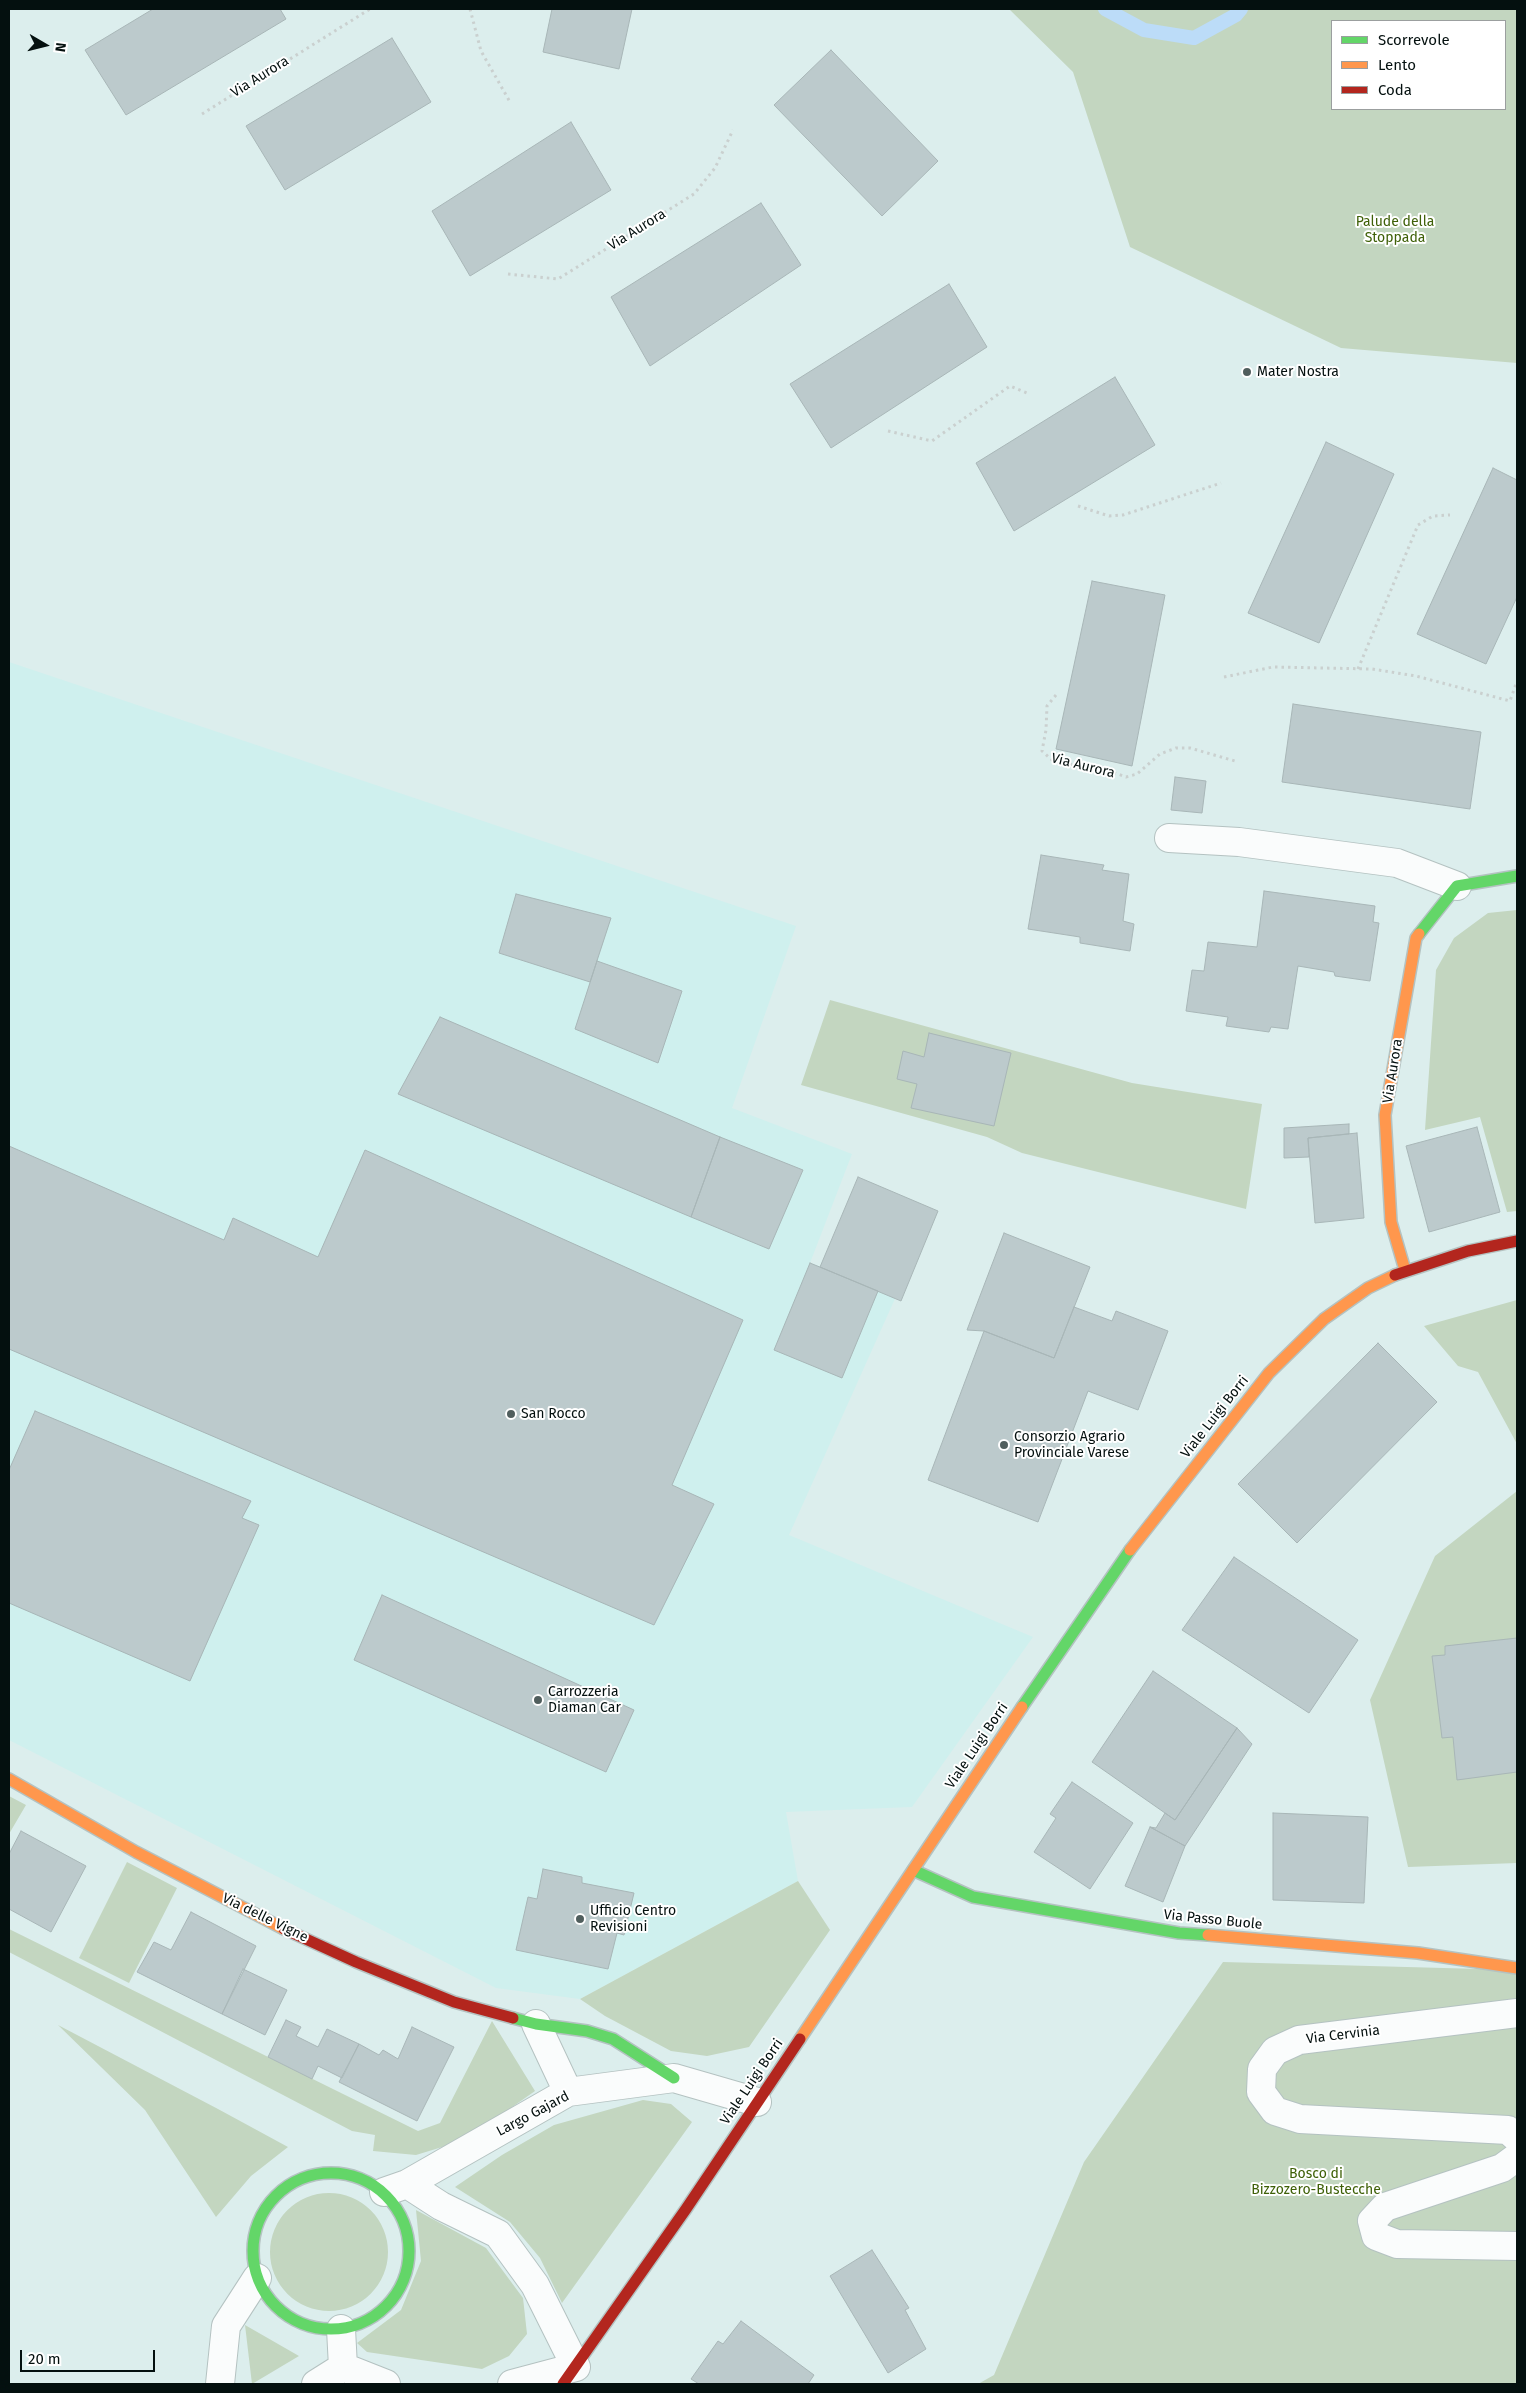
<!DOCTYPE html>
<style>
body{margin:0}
#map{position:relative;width:1526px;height:2393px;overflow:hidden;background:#dceeed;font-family:"Fira Sans",sans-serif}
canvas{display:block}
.frame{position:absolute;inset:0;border:10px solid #04100f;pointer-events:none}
.legend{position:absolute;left:1331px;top:20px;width:175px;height:90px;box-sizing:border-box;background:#fff;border:1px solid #9b9f9f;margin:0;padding:6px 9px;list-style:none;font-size:15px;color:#04100f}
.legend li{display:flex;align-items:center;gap:10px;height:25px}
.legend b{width:25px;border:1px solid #9b9f9f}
.north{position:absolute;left:20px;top:20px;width:50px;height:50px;-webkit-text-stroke:4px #fff;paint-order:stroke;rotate:98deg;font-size:14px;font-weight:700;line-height:20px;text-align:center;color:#04100f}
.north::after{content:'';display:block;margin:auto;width:18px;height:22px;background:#04100f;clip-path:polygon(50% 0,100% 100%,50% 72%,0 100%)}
.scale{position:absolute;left:20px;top:2350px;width:135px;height:22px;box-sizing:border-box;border:2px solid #04100f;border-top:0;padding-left:6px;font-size:15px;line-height:18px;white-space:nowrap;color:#04100f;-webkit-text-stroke:4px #fff;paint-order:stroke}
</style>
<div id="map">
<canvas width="1526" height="2393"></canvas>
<div class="frame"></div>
<ul class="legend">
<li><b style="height:6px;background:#63d668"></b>Scorrevole</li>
<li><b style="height:6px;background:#ff974d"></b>Lento</li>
<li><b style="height:6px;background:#b3261e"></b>Coda</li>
</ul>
<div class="north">N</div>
<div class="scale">20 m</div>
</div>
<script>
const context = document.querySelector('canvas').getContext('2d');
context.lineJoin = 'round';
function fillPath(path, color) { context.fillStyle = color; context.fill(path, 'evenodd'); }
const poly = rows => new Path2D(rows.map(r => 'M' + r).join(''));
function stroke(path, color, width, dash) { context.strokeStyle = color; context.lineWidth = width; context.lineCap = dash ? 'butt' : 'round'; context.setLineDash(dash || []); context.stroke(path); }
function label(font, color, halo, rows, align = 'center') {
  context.font = font + ' "Fira Sans",sans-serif'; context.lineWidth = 4; context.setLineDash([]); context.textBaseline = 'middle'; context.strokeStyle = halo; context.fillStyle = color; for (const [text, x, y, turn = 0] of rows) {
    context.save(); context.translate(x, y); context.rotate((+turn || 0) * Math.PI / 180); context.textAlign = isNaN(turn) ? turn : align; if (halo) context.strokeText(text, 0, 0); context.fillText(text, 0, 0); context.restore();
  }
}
const built = poly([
 [9,662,796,926,732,1108,852,1154,810,1263,898,1292,789,1535,1033,1637,912,1807,786,1812,798,1881,580,1999,496,1988,9,1740]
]);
const green = poly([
 [1009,9,1517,9,1517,363,1341,348,1130,247,1073,72],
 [1332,21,1505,21,1505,109,1332,109],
 [1517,910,1517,1211,1507,1212,1480,1117,1425,1130,1436,970,1454,938,1488,913],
 [830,1000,1132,1083,1262,1104,1246,1209,1022,1153,987,1137,801,1085],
 [1517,1300,1517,1444,1478,1372,1458,1366,1424,1326],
 [1517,1491,1517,1863,1408,1867,1370,1700,1435,1556],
 [9,1796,26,1805,9,1834],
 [127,1862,177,1888,129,1983,79,1958],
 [798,1881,830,1930,749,2047,707,2056,671,2051,605,2016,580,1999],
 [9,1929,418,2131,440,2123,492,2021,535,2091,465,2140,416,2155,373,2151,375,2135,352,2131,9,1952],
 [1223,1962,1517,1970,1517,2384,978,2384,994,2375,1084,2162],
 [58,2025,218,2109,288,2147,251,2176,216,2217,145,2110],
 [643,2100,671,2104,692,2122,562,2303,540,2258,510,2222,455,2187,502,2155,554,2125],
 '270 2252a59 59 0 1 1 118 0a59 59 0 1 1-118 0Z',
 [416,2210,486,2248,523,2298,527,2334,509,2356,482,2369,367,2352,357,2343,401,2310,421,2261],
 [245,2325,299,2356,252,2384]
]);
const stream = poly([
 [1105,9,1144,30,1194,38,1236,15,1241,9]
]);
const building = poly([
 [153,9,280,9,286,19,126,115,85,50,153,9],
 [552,9,632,9,619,69,543,52,552,9],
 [392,38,431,102,285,190,246,126,392,38],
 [831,50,938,161,882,216,774,105,831,50],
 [571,122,611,190,470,276,432,211,571,122],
 [761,203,801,265,650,366,611,297,761,203],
 [949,284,987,347,831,448,790,384,949,284],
 [1115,377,1155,445,1014,531,976,463,1115,377],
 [1326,442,1394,474,1319,643,1248,613,1326,442],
 [1493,468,1517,480,1517,597,1486,664,1417,634,1493,468],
 [1092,581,1165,595,1132,766,1056,749,1092,581],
 [1293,704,1481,732,1470,809,1282,782,1293,704],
 [1175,777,1206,781,1202,813,1171,810,1175,777],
 [1041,855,1104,865,1102,870,1129,874,1123,921,1134,924,1130,951,1080,943,1080,937,1028,929,1041,855],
 [1264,891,1375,906,1373,922,1379,923,1370,981,1335,976,1334,972,1298,966,1288,1029,1271,1027,1269,1032,1226,1026,1228,1017,1186,1011,1192,970,1204,971,1208,942,1257,947,1264,891],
 [516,894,611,918,590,982,499,953,516,894],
 [597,961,682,991,658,1063,575,1029,597,961],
 [440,1017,720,1137,691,1217,398,1094,440,1017],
 [929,1033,1011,1053,994,1126,911,1108,917,1084,897,1079,903,1051,924,1057,929,1033],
 [1349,1124,1349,1134,1308,1138,1309,1157,1284,1158,1284,1128,1349,1124],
 [1477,1127,1500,1212,1429,1232,1406,1146,1477,1127],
 [1357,1133,1364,1218,1315,1223,1308,1138,1357,1133],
 [720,1137,803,1170,769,1249,691,1217,720,1137],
 [9,1146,224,1240,233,1218,318,1257,365,1150,743,1320,672,1485,714,1504,654,1625,9,1349,9,1146],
 [858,1177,938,1211,901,1301,820,1267,858,1177],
 [1004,1233,1090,1267,1054,1358,984,1331,967,1330,1004,1233],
 [810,1263,878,1291,842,1378,774,1350,810,1263],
 [1074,1307,1112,1321,1116,1311,1168,1331,1138,1410,1088,1391,1038,1522,928,1480,984,1331,1054,1358,1074,1307],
 [1378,1343,1437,1402,1297,1543,1238,1484,1378,1343],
 [35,1411,251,1501,242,1518,259,1525,190,1681,9,1603,9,1470,35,1411],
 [1234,1557,1358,1640,1309,1713,1182,1630,1234,1557],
 [382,1595,634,1710,606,1772,354,1660,382,1595],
 [1517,1638,1517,1772,1457,1780,1453,1737,1442,1738,1432,1656,1445,1655,1445,1646,1517,1638],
 [1153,1671,1237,1728,1175,1820,1092,1762,1153,1671],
 [1237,1728,1252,1744,1185,1846,1150,1827,1156,1828,1165,1813,1175,1820,1237,1728],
 [1072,1782,1133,1823,1090,1889,1034,1852,1056,1818,1050,1814,1072,1782],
 [1273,1813,1368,1817,1364,1903,1273,1900,1273,1813],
 [1150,1827,1185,1846,1163,1902,1125,1886,1150,1827],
 [21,1831,86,1866,51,1932,9,1909,9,1854,21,1831],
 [543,1869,582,1877,582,1883,634,1893,624,1935,617,1933,608,1969,516,1950,528,1897,537,1899,543,1869],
 [191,1912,256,1946,222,2014,137,1972,154,1942,171,1950,191,1912],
 [243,1969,287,1990,265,2035,222,2014,243,1969],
 [286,2020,301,2027,296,2036,318,2047,327,2029,359,2044,342,2078,318,2066,312,2079,268,2057,286,2020],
 [412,2027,454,2047,417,2121,339,2082,359,2044,379,2055,383,2050,398,2059,412,2027],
 [872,2250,909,2308,905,2310,926,2349,888,2373,830,2276,872,2250],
 [741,2321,814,2375,808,2384,699,2384,691,2379,718,2341,723,2344,741,2321]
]);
const path = poly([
 [470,9,481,51,510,102],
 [202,114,370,9],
 [508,274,558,279,694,194,715,168,733,130],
 [888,431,932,441,1010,386,1029,394],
 [1078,506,1109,516,1123,515,1221,483],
 [1358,669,1418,525,1433,516,1450,515],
 [1224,677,1273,667,1372,669,1416,676,1510,701,1517,681],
 [1056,695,1047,706,1046,730,1042,751,1052,760,1066,764,1096,766,1126,777,1137,774,1160,754,1176,748,1190,748,1235,761]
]);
const street = poly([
 [1169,838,1239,842,1397,863,1457,886],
 [1517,2013,1299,2040,1275,2051,1262,2069,1261,2092,1275,2111,1300,2119,1508,2130,1517,2138],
 [536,2024,568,2092],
 [1517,2157,1502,2168,1385,2207,1372,2221,1376,2236,1397,2244,1517,2246],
 [407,2184,441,2206,498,2234,535,2285,576,2367,512,2384],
 [384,2192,407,2184,568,2092,674,2078,757,2102],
 [341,2329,343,2367],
 [343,2367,386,2384],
 [220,2384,226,2326,257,2278],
 [316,2384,343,2367]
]);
const fast = poly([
 [1419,934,1457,886,1517,876],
 [1022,1707,1130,1550],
 [913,1870,973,1897,1179,1933,1208,1935],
 [513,2018,536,2024,587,2031,613,2039,674,2078],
 '253 2251a78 78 0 1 1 156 0a78 78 0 1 1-156 0Z'
]);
const slow = poly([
 [1405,1270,1391,1222,1385,1115,1416,938,1419,934],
 [1130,1550,1269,1373,1324,1319,1368,1288,1395,1275],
 [9,1779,136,1852,284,1929],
 [1208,1935,1418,1953,1517,1968],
 [800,2039,1022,1707]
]);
const jam = poly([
 [1395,1275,1468,1251,1517,1241],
 [284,1929,356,1962,454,2002,513,2018],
 [563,2384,686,2209,800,2039]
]);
const markers = [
 [1247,372,5,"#505e5d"],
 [511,1414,5,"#505e5d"],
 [1004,1445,5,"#505e5d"],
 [538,1700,5,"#505e5d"],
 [580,1919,5,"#505e5d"]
];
const streetNames = [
 ["Via Aurora",260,77,-32],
 ["Via Aurora",637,230,-32],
 ["Via Aurora",1083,766,14],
 ["Via Aurora",1393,1071,-81],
 ["Viale Luigi Borri",1215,1417,-52],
 ["Viale Luigi Borri",977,1746,-56],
 ["Via delle Vigne",265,1918,26],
 ["Via Passo Buole",1213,1920,6],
 ["Via Cervinia",1343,2035,-7],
 ["Viale Luigi Borri",752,2082,-56],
 ["Largo Gajard",533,2114,-28]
];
const parkNames = [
 ["Palude della",1395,222],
 ["Stoppada",1395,238],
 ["Bosco di",1316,2174],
 ["Bizzozero-Bustecche",1316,2190]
];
const poiNames = [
 ["Mater Nostra",1257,372],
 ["San Rocco",521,1414],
 ["Consorzio Agrario",1014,1437],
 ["Provinciale Varese",1014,1453],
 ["Carrozzeria",548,1692],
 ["Diaman Car",548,1708],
 ["Ufficio Centro",590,1911],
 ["Revisioni",590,1927]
];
fillPath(built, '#cff0ee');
fillPath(green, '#c3d6c0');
stroke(stream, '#bcdcf8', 14);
fillPath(building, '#bccacc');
stroke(building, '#a8b6b7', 1);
stroke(street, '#b4c2c1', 30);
stroke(fast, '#b4c2c1', 14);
stroke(slow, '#b4c2c1', 14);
stroke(jam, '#b4c2c1', 14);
stroke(path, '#cad0cf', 3, [2.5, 4]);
stroke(street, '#fafcfc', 28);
stroke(fast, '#63d668', 11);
stroke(slow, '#ff974d', 11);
stroke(jam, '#b3261e', 11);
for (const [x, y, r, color] of markers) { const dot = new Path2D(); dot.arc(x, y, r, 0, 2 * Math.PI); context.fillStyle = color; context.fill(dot); stroke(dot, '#fff', 2); }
label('14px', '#04100f', '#fff', streetNames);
label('14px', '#3e6007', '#fff', parkNames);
label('14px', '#04100f', '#fff', poiNames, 'left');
</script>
